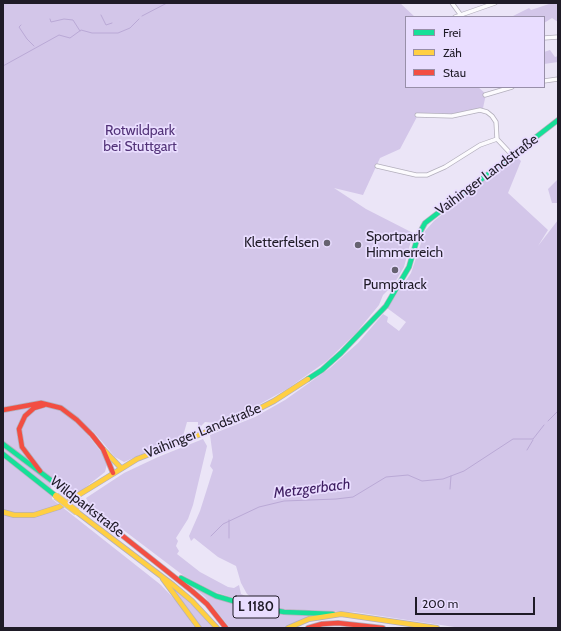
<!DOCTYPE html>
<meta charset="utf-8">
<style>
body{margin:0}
#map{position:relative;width:561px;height:631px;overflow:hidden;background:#ebe5f7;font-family:Cabin,sans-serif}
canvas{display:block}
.frame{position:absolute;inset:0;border:4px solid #1f1b27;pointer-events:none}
.legend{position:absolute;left:405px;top:16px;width:140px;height:72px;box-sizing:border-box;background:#e9ddff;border:1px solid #988fa9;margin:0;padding:5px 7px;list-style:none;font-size:12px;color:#1f1b27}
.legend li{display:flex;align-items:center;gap:8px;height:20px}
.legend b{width:20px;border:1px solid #988fa9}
.scale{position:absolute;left:415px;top:597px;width:120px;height:18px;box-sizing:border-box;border:2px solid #1f1b27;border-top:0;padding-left:5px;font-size:12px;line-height:14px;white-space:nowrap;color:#1f1b27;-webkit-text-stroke:3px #e9ddff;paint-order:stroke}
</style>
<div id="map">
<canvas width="561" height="631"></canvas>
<div class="frame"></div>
<ul class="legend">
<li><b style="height:5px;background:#16e098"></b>Frei</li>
<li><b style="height:5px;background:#ffcf43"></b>Zäh</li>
<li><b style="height:5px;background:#f24e42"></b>Stau</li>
</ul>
<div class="scale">200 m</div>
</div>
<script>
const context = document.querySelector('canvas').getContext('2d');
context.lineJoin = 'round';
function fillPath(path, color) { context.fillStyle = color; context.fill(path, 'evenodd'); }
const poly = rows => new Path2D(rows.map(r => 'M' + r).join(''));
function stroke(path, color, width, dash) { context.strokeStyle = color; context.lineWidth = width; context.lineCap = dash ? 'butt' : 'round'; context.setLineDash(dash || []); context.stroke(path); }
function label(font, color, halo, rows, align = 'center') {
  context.font = font + ' Cabin,sans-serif'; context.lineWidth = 3.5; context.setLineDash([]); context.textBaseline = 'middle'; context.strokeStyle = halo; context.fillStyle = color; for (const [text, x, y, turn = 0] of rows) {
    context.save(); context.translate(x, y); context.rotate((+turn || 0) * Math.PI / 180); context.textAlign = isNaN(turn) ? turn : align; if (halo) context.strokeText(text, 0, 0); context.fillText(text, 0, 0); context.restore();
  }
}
const green = poly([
 [3,3,400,3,415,17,406,17,406,87,478,87,486,94,483,108,452,114,419,113,400,149,380,158,363,195,334,188,366,209,413,233,404,267,394,284,383,295,379,305,356,333,327,361,287,389,251,409,215,423,205,422,198,429,198,422,187,422,183,436,124,462,115,457,92,430,88,435,102,453,107,464,105,472,77,494,57,478,51,485,52,499,161,585,179,604,195,628,3,628],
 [552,3,558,3,558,22,552,18,544,23,544,17,511,17,529,8,531,10],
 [550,50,555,57,558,56,558,62,544,64,544,52],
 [515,155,521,161,508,193,548,230,538,246,558,220,558,628,461,628,354,612,278,609,252,600,251,597,247,594,241,583,236,566,218,557,194,538,191,541,189,536,200,511,213,470,210,466,213,457,210,435,255,417,285,400,330,368,358,343,383,314,388,317,387,322,399,331,406,322,387,308,411,273,425,231,434,221],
 [558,179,558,203,552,203,548,189],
 [203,439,207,446,193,505,188,519,176,538,178,541,176,546,179,551,177,554,200,572,228,587,234,588,239,585,241,594,250,598,250,600,234,598,215,592,184,576,89,504,86,498,124,473,158,457],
 [194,588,221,600,313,616,282,628,230,628,205,597],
 [177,591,195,608,213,628,202,628,176,592]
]);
const stream = poly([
 [101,15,106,25,112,23],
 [142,16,167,3],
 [50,19,51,22,64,19,73,20,80,31],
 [21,25,19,27,27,39,34,46],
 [3,66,59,35,70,38,81,30,92,33,118,33,130,28,139,19],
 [548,421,558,411],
 [527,450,533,440],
 [450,489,451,476],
 [229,520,229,538],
 [211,536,223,524,259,507,284,501,336,499,353,497,386,477,408,475,422,481,443,479,464,471,513,439,533,439,544,425]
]);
const street = poly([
 [452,3,460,14],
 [455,17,495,3],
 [544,38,558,37],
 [544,81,558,79],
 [485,95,512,87],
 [417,115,452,116,480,110,487,112,492,116,496,122,497,139],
 [497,139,512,155],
 [377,166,416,175,427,175,445,167,480,145,497,139]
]);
const fast = poly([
 [308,379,322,370,341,353,386,306,409,267,418,236,425,223,558,120],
 [3,444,64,490],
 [3,454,56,496],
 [181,578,216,596,247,605,284,612,333,614]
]);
const slow = poly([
 [104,450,121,468],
 [3,512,14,515,34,515,59,507,137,459,237,420,274,401,308,379],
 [77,512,173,585,192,601,217,628],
 [163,579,199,628],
 [288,628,309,619,341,614,437,628]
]);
const jam = poly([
 [3,410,41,403,61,408,77,420,92,435,103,449,113,473],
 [40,471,22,447,19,429,25,416,34,408,44,405],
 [85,506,192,591,207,604,226,628],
 [308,628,322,624,338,623,383,628]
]);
const fastBridge = poly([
 [64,490,85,506]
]);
const slowBridge = poly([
 [56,496,77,512]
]);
const markers = [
 [327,243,4,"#666270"],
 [358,245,4,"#666270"],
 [395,270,4,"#666270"]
];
const shields = [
 [256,607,46]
];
const shieldNames = [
 ["L 1180",256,607]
];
const parkNames = [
 ["Rotwildpark",140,131],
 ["bei Stuttgart",140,147]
];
const streetNames = [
 ["Vaihinger Landstraße",487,175,-37],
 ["Vaihinger Landstraße",203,431,-22],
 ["Wildparkstraße",87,507,38]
];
const poiNames = [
 ["Sportpark",366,237],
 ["Himmerreich",366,253],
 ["Kletterfelsen",319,243,"right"],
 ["Pumptrack",395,285,"center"]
];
const waterNames = [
 ["Metzgerbach",312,489,-7]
];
fillPath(green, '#d3c6e9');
stroke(stream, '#baa9d6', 1);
stroke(street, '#b3afbc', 5);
stroke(fast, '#b3afbc', 6);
stroke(slow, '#b3afbc', 6);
stroke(jam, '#b3afbc', 6);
stroke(street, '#fcfbfe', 3.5);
stroke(fast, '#16e098', 4.5);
stroke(slow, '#ffcf43', 4.5);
stroke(jam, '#f24e42', 4.5);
stroke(fastBridge, '#c7c3cc', 8, []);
stroke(slowBridge, '#c7c3cc', 8, []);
stroke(fastBridge, '#16e098', 6);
stroke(slowBridge, '#ffcf43', 6);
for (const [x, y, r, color] of markers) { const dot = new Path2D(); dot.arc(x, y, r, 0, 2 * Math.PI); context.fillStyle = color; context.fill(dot); stroke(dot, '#e9ddff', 1.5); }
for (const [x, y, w] of shields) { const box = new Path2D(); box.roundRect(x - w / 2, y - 11, w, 22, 3); context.fillStyle = '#e9ddff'; context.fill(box); stroke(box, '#1f1b27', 1); }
label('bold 13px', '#1f1b27', null, shieldNames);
label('14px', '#523278', '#e9ddff', parkNames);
label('14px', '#1f1b27', '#e9ddff', streetNames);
label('14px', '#1f1b27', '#e9ddff', poiNames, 'left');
label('italic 15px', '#3d1c60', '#e9ddff', waterNames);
</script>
